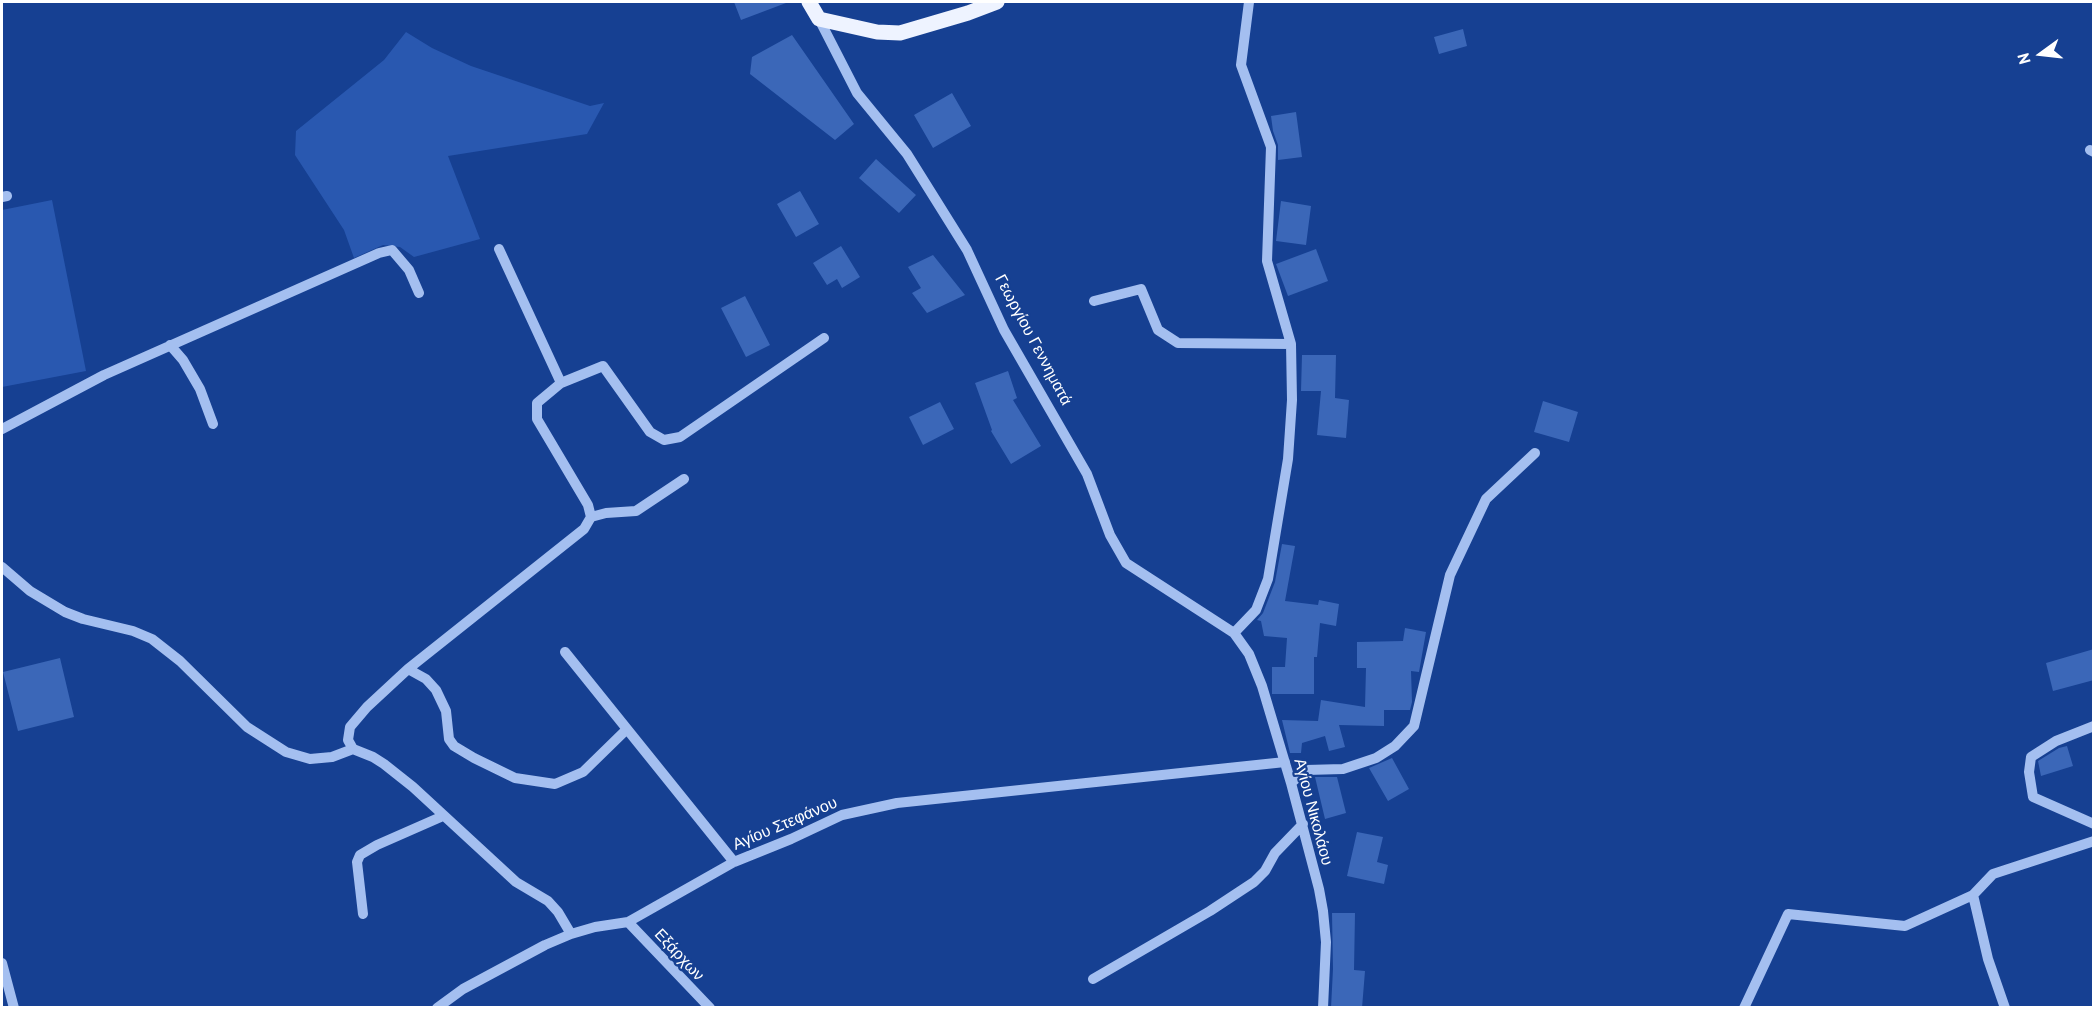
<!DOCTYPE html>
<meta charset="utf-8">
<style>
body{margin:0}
#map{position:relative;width:2095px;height:1009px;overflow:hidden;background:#164092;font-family:"PT Sans",sans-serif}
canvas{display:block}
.frame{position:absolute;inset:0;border:3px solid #fff;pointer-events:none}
.north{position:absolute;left:2011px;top:24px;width:60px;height:60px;-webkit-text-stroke:4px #164092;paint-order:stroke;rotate:255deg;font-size:16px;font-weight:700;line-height:24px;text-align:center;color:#fff}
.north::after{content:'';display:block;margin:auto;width:21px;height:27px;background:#fff;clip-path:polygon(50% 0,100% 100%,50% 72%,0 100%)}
</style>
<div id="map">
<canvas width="2095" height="1009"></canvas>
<div class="frame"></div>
<div class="north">N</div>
</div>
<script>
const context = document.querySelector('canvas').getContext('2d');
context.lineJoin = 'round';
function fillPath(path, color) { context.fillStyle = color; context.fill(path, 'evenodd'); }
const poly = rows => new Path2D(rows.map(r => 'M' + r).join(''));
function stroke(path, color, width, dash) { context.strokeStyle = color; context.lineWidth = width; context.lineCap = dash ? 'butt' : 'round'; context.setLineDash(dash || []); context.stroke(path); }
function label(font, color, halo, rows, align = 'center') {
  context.font = font + ' "PT Sans",sans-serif'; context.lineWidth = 4.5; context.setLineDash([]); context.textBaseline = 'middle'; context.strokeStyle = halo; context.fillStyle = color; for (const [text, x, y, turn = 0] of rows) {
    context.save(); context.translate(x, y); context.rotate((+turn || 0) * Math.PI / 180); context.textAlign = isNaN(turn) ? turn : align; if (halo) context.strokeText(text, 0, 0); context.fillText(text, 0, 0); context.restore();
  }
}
const green = poly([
 [406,32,432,48,471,66,590,106,604,103,587,134,448,156,480,239,414,257,400,247,383,245,354,258,344,230,295,155,296,131,384,60],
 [52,200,86,371,2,387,2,210]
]);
const building = poly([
 [734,2,785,2,786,3,741,20],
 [1463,29,1467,46,1439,54,1434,37],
 [792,35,854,124,835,140,750,74,752,57],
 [952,93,971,126,933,148,914,115],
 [1296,112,1302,157,1278,160,1278,145,1273,131,1271,116],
 [876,159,916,195,899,213,859,178],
 [800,191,819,224,796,237,777,204],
 [1281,201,1311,206,1306,245,1276,241],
 [841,246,860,277,842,288,837,279,827,285,813,263],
 [1316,249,1328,281,1288,296,1276,264],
 [933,255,965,295,927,313,912,293,921,288,908,267],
 [745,296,770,345,746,357,721,308],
 [1302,355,1336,355,1335,398,1349,400,1346,438,1317,435,1321,391,1301,391],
 [1008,371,1017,398,1013,400,1041,446,1011,464,991,431,992,430,975,383],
 [1543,401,1578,412,1569,442,1534,432],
 [940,402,954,429,923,445,909,417],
 [1282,544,1295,546,1285,601,1318,605,1319,600,1339,604,1336,626,1320,623,1317,657,1314,657,1314,694,1272,694,1272,667,1285,667,1287,638,1264,636,1261,621,1257,620,1263,613,1275,582],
 [1405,628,1426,632,1419,672,1411,671,1412,702,1410,710,1384,710,1384,726,1339,725,1345,747,1329,751,1325,736,1302,743,1301,753,1290,753,1282,720,1318,721,1321,700,1365,707,1366,668,1357,668,1357,642,1403,641],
 [2094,649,2094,680,2053,691,2046,663],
 [60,658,74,717,18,731,3,672],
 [2067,746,2073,766,2041,776,2038,761,2059,748],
 [1392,758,1409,789,1388,801,1369,768],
 [1315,777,1337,777,1346,813,1325,819],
 [1357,832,1383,837,1377,862,1388,865,1384,884,1347,876],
 [1332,913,1355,913,1354,970,1365,971,1362,1008,1331,1008,1333,969]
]);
const minor = poly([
 [819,19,857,93,907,154,967,250,1004,330,1087,474,1110,535,1126,563,1234,633,1249,654,1262,686,1291,783,1319,889,1323,911,1326,942,1323,1008],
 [2090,150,2094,152],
 [2,197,7,196],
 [499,249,561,383],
 [1094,301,1141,289,1158,330,1178,343,1291,344],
 [170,345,183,360,200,389,213,424],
 [2,429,104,375,379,253,392,250,409,270,419,293],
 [591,517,606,513,636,511,684,479],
 [2,567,30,591,65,612,83,619,133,631,152,639,180,661,247,727,286,752,310,759,332,757,353,749],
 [1234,633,1256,610,1268,579,1288,459,1292,400,1291,344,1267,261,1271,147,1241,65,1249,2],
 [565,652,734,862],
 [408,669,426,679,436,690,446,711,449,739,454,746,474,758,515,778,555,784,583,772,627,729],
 [2094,726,2056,741,2031,757,2029,772,2033,797,2094,824],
 [1291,783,1306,770,1343,769,1376,758,1395,746,1414,726,1450,575,1486,499,1535,453],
 [363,914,357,862,360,855,377,845,443,816],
 [628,922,710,1008],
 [571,934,558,912,548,901,516,882,413,787,384,764,373,757,353,749,348,740,350,727,367,707,408,669,584,529,591,517,588,505,537,419,537,403,561,383,603,366,650,432,664,440,680,437,824,338],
 [2,963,14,1008],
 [1093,979,1210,911,1254,882,1265,871,1275,853,1303,824],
 [437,1008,463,989,545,945,571,934,595,927,628,922,734,862,791,839,842,815,897,803,1285,762],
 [1744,1008,1788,914,1905,926,1973,895],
 [2005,1008,1988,959,1973,895,1993,874,2094,841]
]);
const major = poly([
 [809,2,819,19,877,32,900,33,968,13,997,2]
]);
const streetNames = [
 ["Γεωργίου Γεννηματά",1033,340,62],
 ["Αγίου Νικολάου",1313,812,75],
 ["Αγίου Στεφάνου",785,824,-23],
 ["Εξάρχων",679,955,47]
];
fillPath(green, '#2958b0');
fillPath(building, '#3b67b8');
stroke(minor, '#a4bff0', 10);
stroke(major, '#eef3ff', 15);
label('16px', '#fff', '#164092', streetNames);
</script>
